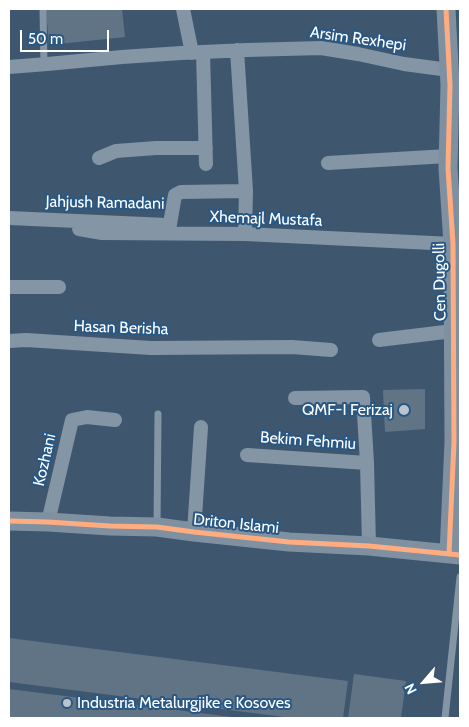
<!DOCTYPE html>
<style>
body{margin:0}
#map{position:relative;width:469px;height:727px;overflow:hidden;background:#3e576f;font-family:Cabin,sans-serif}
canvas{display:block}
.frame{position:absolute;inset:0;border:10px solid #fff;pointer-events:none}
.north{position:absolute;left:399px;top:657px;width:50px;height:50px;-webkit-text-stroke:4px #295884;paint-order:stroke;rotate:243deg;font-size:14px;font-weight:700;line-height:20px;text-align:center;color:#fff}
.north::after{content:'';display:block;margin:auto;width:18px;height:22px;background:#fff;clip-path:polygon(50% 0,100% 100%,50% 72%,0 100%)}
.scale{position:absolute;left:20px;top:30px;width:89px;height:22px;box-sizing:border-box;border:2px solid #fff;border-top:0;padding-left:6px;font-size:15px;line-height:18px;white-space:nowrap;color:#fff;-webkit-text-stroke:4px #295884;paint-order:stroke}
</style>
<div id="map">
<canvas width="469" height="727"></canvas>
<div class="frame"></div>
<div class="north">N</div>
<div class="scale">50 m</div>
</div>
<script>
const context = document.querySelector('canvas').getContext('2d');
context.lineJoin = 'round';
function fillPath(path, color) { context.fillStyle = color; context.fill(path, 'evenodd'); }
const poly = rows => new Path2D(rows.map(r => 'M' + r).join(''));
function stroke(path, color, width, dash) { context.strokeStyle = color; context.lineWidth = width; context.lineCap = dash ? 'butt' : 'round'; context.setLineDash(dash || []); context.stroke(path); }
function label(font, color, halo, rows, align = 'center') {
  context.font = font + ' Cabin,sans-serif'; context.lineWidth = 4; context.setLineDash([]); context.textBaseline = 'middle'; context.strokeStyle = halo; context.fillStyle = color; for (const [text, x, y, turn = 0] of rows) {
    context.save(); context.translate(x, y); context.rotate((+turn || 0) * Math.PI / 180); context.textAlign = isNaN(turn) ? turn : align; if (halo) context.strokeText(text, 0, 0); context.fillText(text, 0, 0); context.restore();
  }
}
const building = poly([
 [46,9,122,9,125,37,49,45],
 [425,389,425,429,385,432,383,390],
 [9,638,348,681,343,718,292,718,9,682],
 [354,674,406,681,401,718,348,718],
 [9,689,232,717,232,718,9,718]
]);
const lane = poly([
 [43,9,44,65],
 [157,527,158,414],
 [445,718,460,577]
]);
const street = poly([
 [183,9,192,53],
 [203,52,206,164],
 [9,67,47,64,122,57,181,53,247,50,321,48,358,54,404,64,449,70],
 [99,158,116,151,156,148,206,148],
 [328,163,448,156],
 [9,218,167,225,170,224,175,195,181,192,246,191,237,50],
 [79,229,102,233,245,234,453,244],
 [245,234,246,191],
 [9,287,59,287],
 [379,340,453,331],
 [9,341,26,340,151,348,292,347,331,350],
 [295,398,363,397,367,463,369,546],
 [247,455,367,463],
 [48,522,72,420,87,417,115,420],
 [194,532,201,427]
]);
const secondary = poly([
 [446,9,450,85,448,168,453,244,454,442,449,554],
 [9,521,48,522,110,526,157,527,194,532,289,542,369,546,460,555]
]);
const cycleway = poly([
 [446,9,450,85,448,168,453,244,454,442,449,554],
 [9,521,48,522,110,526,157,527,194,532,289,542,369,546,460,555]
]);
const markers = [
 [404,410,6,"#bbc4cd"],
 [67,703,5,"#bbc4cd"]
];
const streetNames = [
 ["Arsim Rexhepi",358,39,8],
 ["Jahjush Ramadani",105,203,1],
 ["Xhemajl Mustafa",266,219,2],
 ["Cen Dugolli",440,282,-91],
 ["Hasan Berisha",121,328,2],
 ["Bekim Fehmiu",308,441,4],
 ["Kozhani",45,460,-77],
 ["Driton Islami",236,524,6]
];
const poiNames = [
 ["QMF-I Ferizaj",393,410],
 ["Industria Metalurgjike e Kosoves",77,703,"left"]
];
fillPath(building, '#607486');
stroke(lane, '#8495a5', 7);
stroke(street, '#8495a5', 14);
stroke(secondary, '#7f91a1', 19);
stroke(cycleway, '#ffac80', 5);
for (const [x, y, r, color] of markers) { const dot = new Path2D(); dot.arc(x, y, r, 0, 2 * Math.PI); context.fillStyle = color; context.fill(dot); stroke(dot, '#295884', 2); }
label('16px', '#fff', '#295884', streetNames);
label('16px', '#fff', '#295884', poiNames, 'right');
</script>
